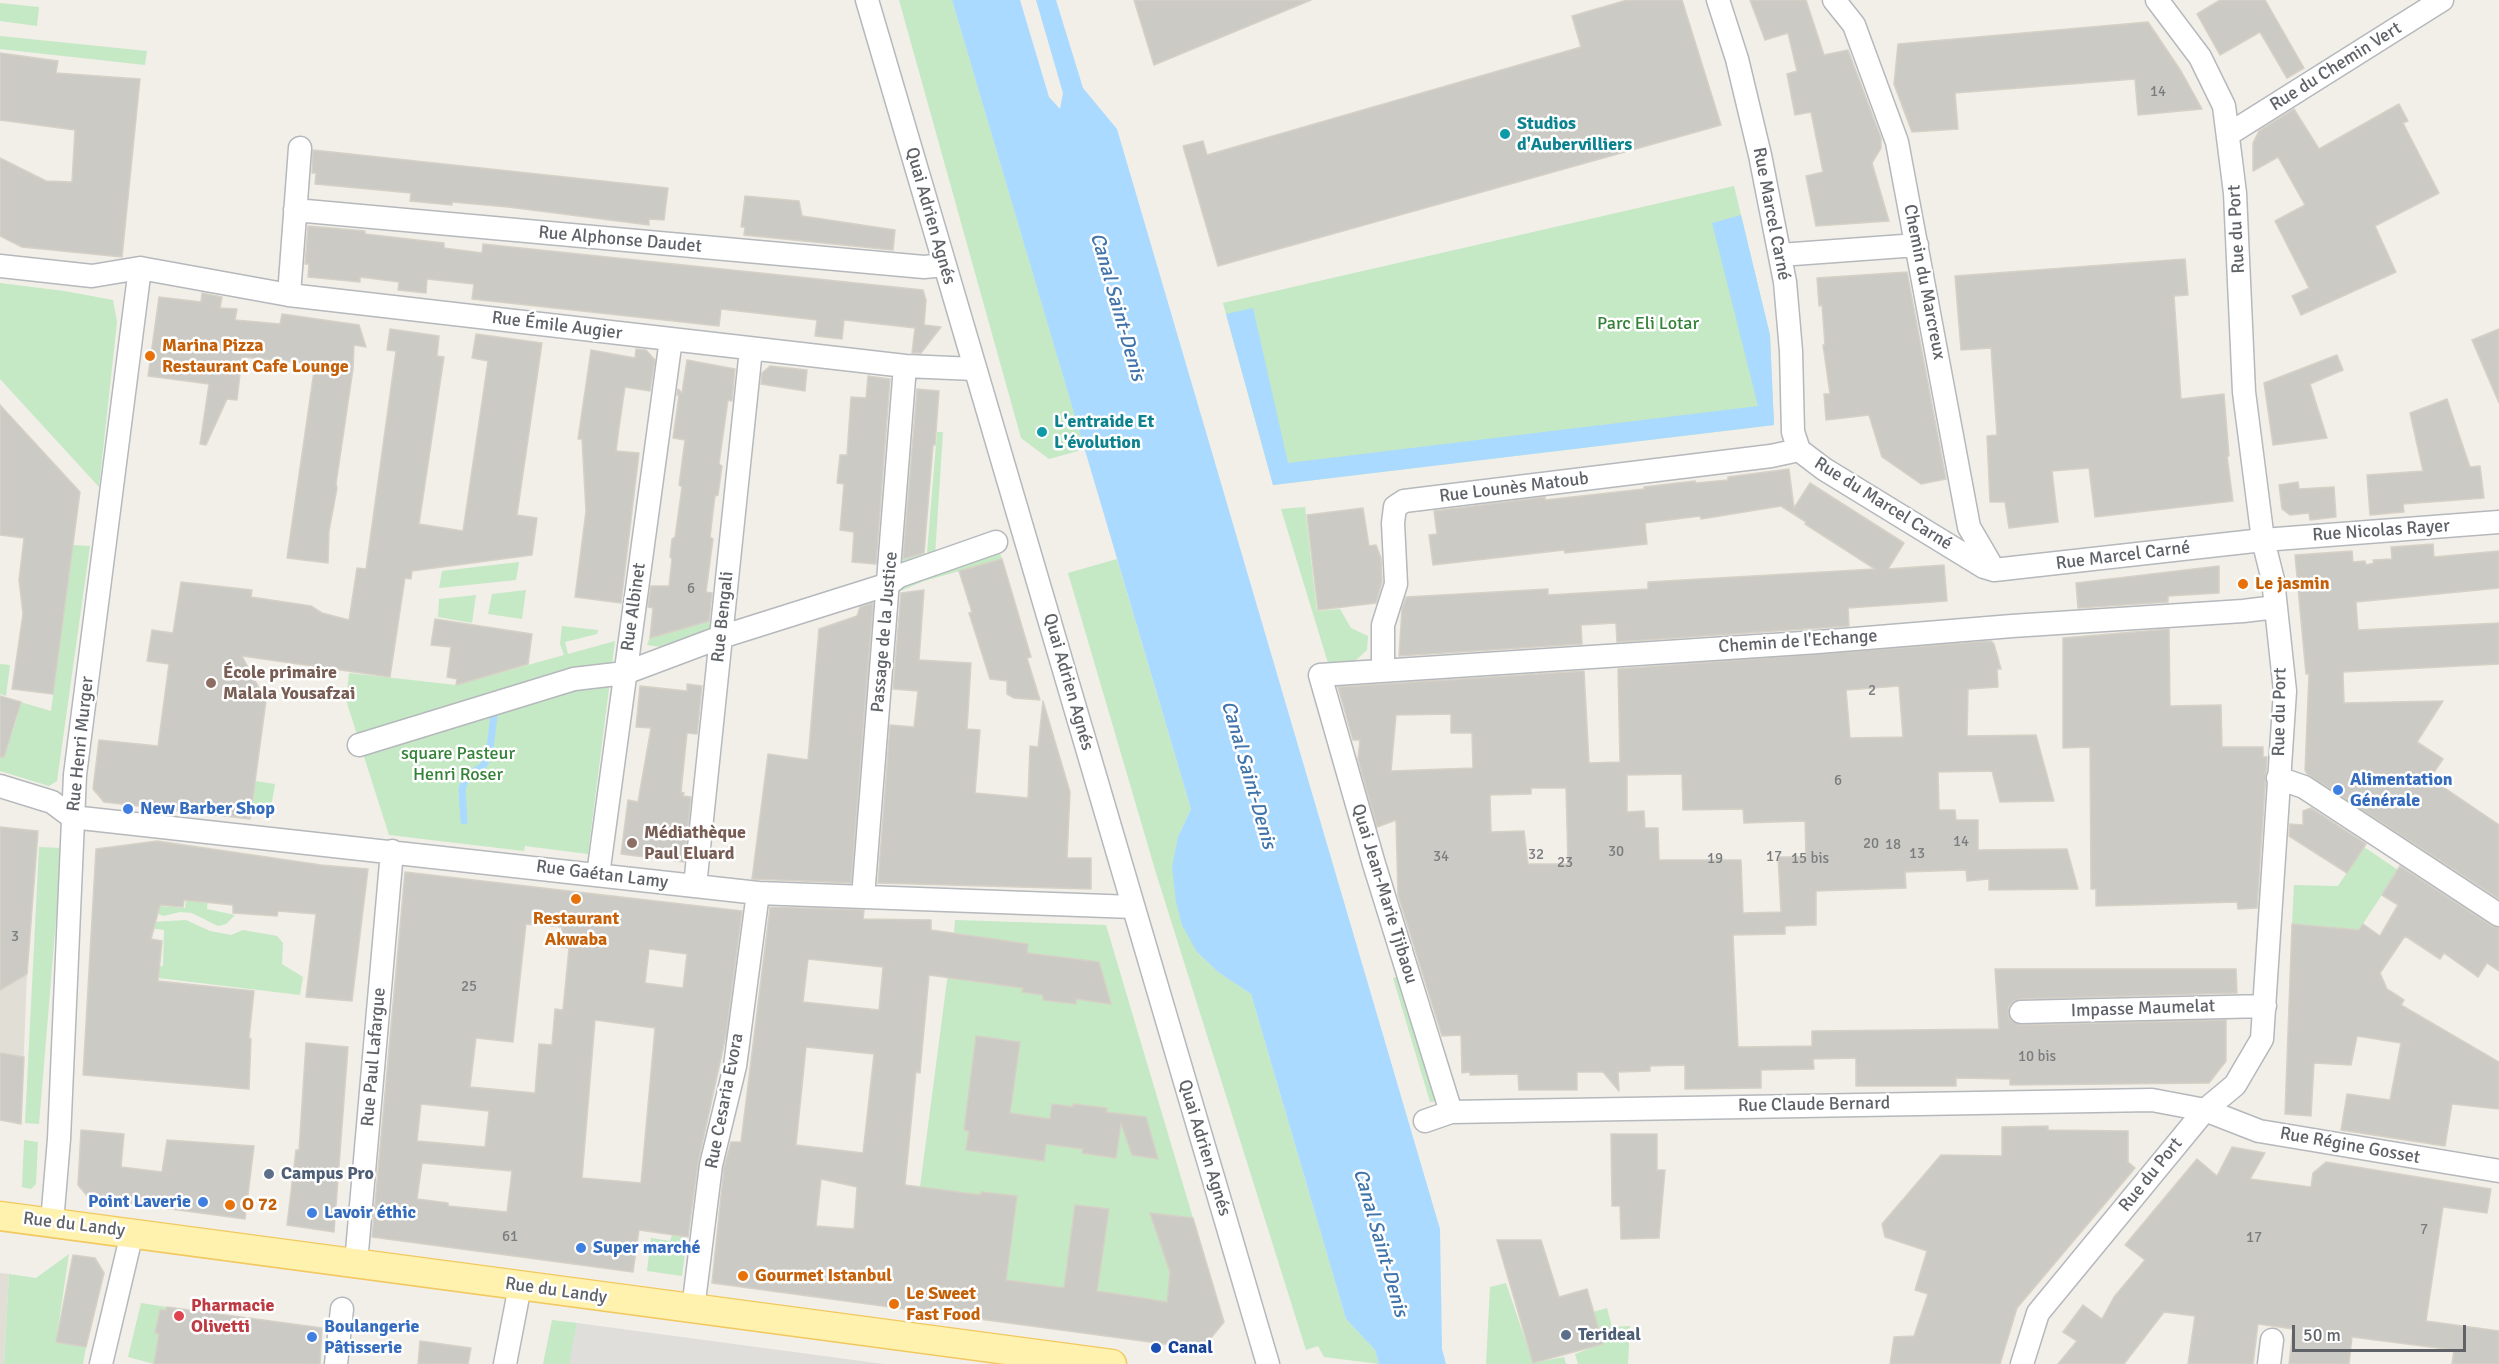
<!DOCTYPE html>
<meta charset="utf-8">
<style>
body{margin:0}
#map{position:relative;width:2499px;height:1364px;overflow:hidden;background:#f1efe8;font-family:Signika,sans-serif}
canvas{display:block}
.scale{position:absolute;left:2292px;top:1325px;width:174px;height:27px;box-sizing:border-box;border:3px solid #5f6368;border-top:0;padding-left:8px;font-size:18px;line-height:21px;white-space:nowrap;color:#5f6368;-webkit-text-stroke:4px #fff;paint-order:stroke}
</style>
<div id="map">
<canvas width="2499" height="1364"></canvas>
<div class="scale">50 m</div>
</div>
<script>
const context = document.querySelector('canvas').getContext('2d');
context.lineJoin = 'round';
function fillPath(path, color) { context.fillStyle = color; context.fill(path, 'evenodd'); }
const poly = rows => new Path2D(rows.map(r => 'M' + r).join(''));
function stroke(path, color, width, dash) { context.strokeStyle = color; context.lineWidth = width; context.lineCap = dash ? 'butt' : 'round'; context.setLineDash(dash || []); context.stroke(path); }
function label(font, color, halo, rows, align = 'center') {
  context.font = font + ' Signika,sans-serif'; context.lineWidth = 5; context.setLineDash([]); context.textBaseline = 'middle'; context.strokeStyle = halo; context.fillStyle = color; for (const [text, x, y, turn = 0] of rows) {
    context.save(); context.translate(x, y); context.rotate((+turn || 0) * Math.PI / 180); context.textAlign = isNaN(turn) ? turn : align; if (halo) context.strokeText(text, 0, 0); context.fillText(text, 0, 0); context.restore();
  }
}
const industrial = poly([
 [577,1323,884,1364,568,1364]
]);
const education = poly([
 [0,827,38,831,27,974,21,1124,0,1120],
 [0,1273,9,1274,4,1364,0,1364]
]);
const green = poly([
 [899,0,952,0,1085,449,1049,459,1021,438],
 [0,3,39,7,37,26,0,21],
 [0,36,147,51,145,65,0,49],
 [1734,186,1770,335,1774,425,1273,485,1223,303],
 [0,283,64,291,113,300,117,322,99,487,0,379],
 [937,432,943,432,935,556,899,567,899,560,927,553],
 [1305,507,1317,611,1340,609,1351,628,1368,636,1367,650,1355,661,1328,663,1281,509],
 [73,545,90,546,57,781,49,786,0,771,0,744,12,734,18,715,13,713,17,701,51,711],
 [999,550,1002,559,924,581,898,592,898,580],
 [1117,559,1191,809,1178,837,1197,952,1218,972,1251,994,1346,1319,1375,1350,1379,1364,1324,1357,1318,1346,1306,1350,1156,873,1068,573],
 [519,562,516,580,439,588,442,571],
 [526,590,522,619,488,614,492,594],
 [476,595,472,623,438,617,439,599],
 [712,620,711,632,661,647,647,645,650,637],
 [562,626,598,630,597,634,565,642,568,654,615,641,588,854,525,846,524,851,389,835,346,700,349,673,456,685,564,655,560,644],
 [0,664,10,665,6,696,0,694],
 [255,781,275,784,270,813,251,812],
 [39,847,62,848,39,1124,25,1123],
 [2364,847,2398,870,2359,930,2292,924,2294,885,2338,886],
 [192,850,212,852,207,909,235,915,226,924,218,926,192,913,180,912,164,916,149,911,146,905,185,908],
 [186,920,210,931,231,935,243,930,277,936,283,943,282,964,303,977,300,995,150,977,150,968,163,966,164,930,117,924],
 [955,920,1106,925,1193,1218,1151,1213,1170,1272,1167,1302,1097,1291,1108,1209,1075,1205,1064,1288,1006,1280,1017,1197,982,1192,970,1274,954,1192,920,1187,948,973,969,981,1000,985,1023,983,1022,992,1043,995,1043,1000,1076,1003,1076,999,1111,1004,1099,962,1027,953,1028,944,954,933],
 [1402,975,1414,1019,1410,1020,1415,1034,1421,1033,1439,1101,1430,1102,1393,978],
 [24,1140,38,1142,36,1184,31,1189,22,1187],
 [672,1235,687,1238,682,1276,647,1271,651,1238,670,1241],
 [69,1254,56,1341,86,1347,83,1364,4,1364,9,1274,36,1278],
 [1506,1283,1533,1363,1564,1357,1566,1364,1486,1364,1490,1287],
 [141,1303,167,1307,166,1310,160,1310,155,1333,159,1334,154,1364,128,1357],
 [1607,1308,1612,1327,1630,1326,1628,1364,1578,1364,1575,1354,1602,1344,1593,1312],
 [552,1320,577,1323,569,1364,543,1364]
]);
const water = poly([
 [952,0,1020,0,1049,97,1060,109,1063,93,1036,0,1056,0,1083,88,1117,129,1440,1229,1442,1349,1446,1364,1379,1364,1375,1350,1346,1319,1251,994,1218,972,1197,952,1182,925,1176,902,1172,867,1178,837,1191,809],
 [1741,215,1770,335,1774,425,1273,485,1226,314,1253,308,1288,463,1758,406,1712,223]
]);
const stream = poly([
 [464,821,462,789,467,776,483,766,489,756,494,715]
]);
const building = poly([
 [1134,0,1311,0,1154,65,1134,0],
 [1627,0,1682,0,1721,125,1218,266,1183,146,1203,141,1207,155,1581,47,1572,16,1627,0],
 [1750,0,1806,0,1824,55,1848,50,1881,138,1881,148,1872,163,1889,221,1816,226,1806,176,1823,172,1811,112,1795,115,1787,74,1797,71,1788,33,1765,40,1750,0],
 [2220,0,2265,0,2304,68,2287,78,2260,32,2220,55,2197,14,2220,0],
 [2148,22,2181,71,2202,109,2138,115,2135,79,1955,93,1958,129,1912,132,1894,84,1898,44,2148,22],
 [0,53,58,61,56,73,140,79,122,257,22,247,0,236,0,158,46,181,72,182,75,130,0,120,0,53],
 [2399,104,2408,121,2403,123,2439,193,2375,226,2396,272,2301,315,2292,296,2309,288,2275,221,2305,205,2278,157,2253,171,2253,143,2259,131,2294,109,2319,149,2399,104],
 [313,150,668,188,664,220,649,219,649,225,508,207,452,202,452,205,410,201,411,193,315,184,316,173,312,173,313,150],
 [745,196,799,201,802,216,895,230,893,250,744,235,745,227,741,227,745,196],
 [308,226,365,231,365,234,444,243,444,248,482,253,483,244,923,290,926,300,924,325,941,327,921,353,912,353,915,328,844,320,842,339,815,336,817,320,721,309,719,326,472,299,474,284,427,279,426,293,398,290,399,282,360,277,360,282,308,277,309,264,305,264,308,226],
 [2185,259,2188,295,2174,296,2181,399,2224,394,2229,456,2227,456,2233,501,2095,517,2089,468,2052,471,2058,522,2009,528,2005,502,1990,502,1987,436,1997,435,1991,348,1961,350,1955,276,2185,259],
 [1907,272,1946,479,1921,484,1882,457,1869,415,1826,420,1824,394,1830,394,1823,345,1825,345,1822,305,1819,306,1817,278,1907,272],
 [202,293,222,297,220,308,237,309,235,320,280,324,282,314,359,325,366,347,354,345,353,369,336,484,337,488,329,531,328,563,287,558,315,364,242,357,237,400,227,399,206,445,200,444,209,384,148,376,159,297,201,302,202,293],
 [390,329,439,336,437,356,444,357,419,524,463,531,488,361,472,358,476,334,542,343,517,515,537,518,532,555,412,571,411,579,405,578,390,677,242,656,266,701,250,819,104,802,93,789,99,740,158,746,169,664,147,661,152,630,173,633,181,582,252,590,251,597,311,606,322,613,349,620,357,568,366,569,396,351,387,350,390,329],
 [2499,329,2499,403,2472,340,2499,329],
 [636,349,646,350,655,360,650,391,625,387,619,428,616,451,639,453,621,603,575,597,586,511,582,439,578,439,591,350,635,358,636,349],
 [2337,355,2343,370,2310,384,2327,438,2273,445,2264,383,2337,355],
 [687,360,735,369,732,401,728,400,719,464,722,466,718,495,715,496,710,537,713,539,706,592,712,593,709,621,650,638,653,608,648,607,651,586,669,586,672,559,670,557,672,539,675,537,682,487,679,485,685,440,673,438,679,395,677,395,678,389,682,393,687,360],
 [770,366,807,370,805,391,761,384,762,373,770,366],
 [868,376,890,379,876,564,852,562,854,532,840,530,844,484,837,483,840,455,847,455,851,397,866,398,868,376],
 [917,389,939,391,935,445,933,445,924,553,903,559,917,389],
 [2447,399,2470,467,2480,466,2484,498,2403,504,2404,512,2370,515,2367,475,2423,471,2410,413,2447,399],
 [0,405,80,492,53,694,12,689,23,614,19,580,24,538,0,535,0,405],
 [1789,469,1794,508,1810,483,1904,543,1888,569,1944,565,1947,601,1848,608,1849,626,1617,642,1616,623,1581,625,1582,644,1399,656,1402,609,1406,597,1548,589,1548,595,1648,589,1648,582,1875,569,1805,524,1806,522,1781,506,1701,519,1700,516,1645,523,1647,544,1565,553,1564,550,1433,565,1429,535,1437,534,1434,511,1545,497,1545,500,1644,489,1644,487,1695,481,1696,483,1728,480,1728,477,1789,469],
 [2298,482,2299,489,2334,487,2336,517,2310,520,2309,513,2290,515,2282,509,2279,485,2298,482],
 [1363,508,1369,546,1376,545,1381,558,1382,582,1376,603,1318,610,1307,515,1363,508],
 [2433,544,2434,557,2499,551,2499,588,2356,602,2358,630,2499,623,2499,664,2343,672,2344,703,2443,701,2417,742,2443,759,2430,778,2499,825,2499,899,2307,774,2305,770,2309,674,2306,674,2295,555,2352,551,2353,562,2365,561,2366,565,2374,563,2373,560,2392,559,2391,547,2433,544],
 [1002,559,1031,657,1027,658,1040,700,1014,698,1007,694,1007,681,990,679,969,613,972,612,959,571,1002,559],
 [2219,566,2219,593,2168,596,2168,602,2078,608,2076,583,2219,566],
 [924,590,919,660,971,663,967,729,980,730,975,793,1028,798,1030,746,1038,747,1043,701,1070,792,1067,858,1091,858,1091,889,878,883,890,725,914,727,918,691,893,689,901,593,924,590],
 [873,603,851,883,752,879,768,754,808,760,819,629,857,616,860,607,873,603],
 [435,619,532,634,528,664,456,685,457,679,447,677,451,647,431,645,435,619],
 [2169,629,2170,706,2221,705,2222,747,2263,747,2263,757,2267,757,2257,908,2238,909,2237,902,2096,906,2096,889,2091,889,2090,747,2063,748,2063,638,2169,629],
 [1991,641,1994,644,2001,669,1997,669,1998,687,1968,689,1967,736,2036,735,2054,801,2000,802,1992,771,1938,772,1939,810,1955,810,1956,820,1978,820,1978,850,2067,849,2078,889,1989,890,1989,879,1967,881,1966,870,1905,872,1906,888,1816,891,1816,925,1785,926,1785,934,1733,935,1738,1047,1812,1046,1812,1031,1999,1029,1995,969,2236,969,2237,993,2021,999,2014,1001,2009,1006,2008,1013,2010,1019,2021,1025,2226,1020,2226,1061,2209,1083,2010,1085,2010,1079,1956,1078,1956,1086,1856,1086,1856,1058,1813,1059,1814,1069,1761,1070,1761,1088,1685,1089,1685,1065,1650,1066,1650,1071,1618,1072,1619,1091,1603,1072,1577,1072,1577,1090,1519,1090,1518,1074,1470,1075,1470,1072,1462,1073,1461,1035,1442,1036,1398,895,1396,820,1377,827,1358,759,1360,740,1353,740,1338,687,1584,671,1589,763,1620,762,1618,669,1991,641],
 [1899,686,1903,737,1850,738,1846,690,1899,686],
 [1451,714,1451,733,1472,733,1473,768,1391,771,1396,715,1451,714],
 [1682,774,1683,810,1743,809,1744,823,1805,821,1806,857,1778,857,1781,912,1743,913,1741,860,1659,860,1658,828,1645,828,1644,811,1627,812,1627,775,1682,774],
 [1531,788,1566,788,1568,864,1528,864,1524,831,1491,832,1490,795,1531,794,1531,788],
 [687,684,702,686,697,734,687,733,681,792,684,793,683,796,691,797,684,862,621,854,628,800,638,802,651,728,636,727,640,686,687,691,687,684],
 [0,696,21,702,4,757,0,757,0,696],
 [2311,808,2366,844,2347,873,2289,836,2290,824,2303,825,2303,811,2311,808],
 [0,827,38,831,27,974,0,990,0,827],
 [157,841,321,865,368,869,352,1001,306,997,316,914,278,911,277,916,233,913,233,905,184,900,183,907,160,905,151,939,162,941,158,981,254,991,249,1038,251,1039,249,1089,83,1075,96,849,157,841],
 [2400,866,2492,926,2499,928,2499,971,2487,963,2478,977,2444,953,2440,959,2405,936,2380,973,2387,989,2404,1000,2401,1005,2499,1062,2499,1109,2452,1104,2445,1146,2341,1130,2347,1094,2390,1100,2401,1043,2357,1036,2351,1065,2314,1063,2311,1116,2285,1114,2292,924,2359,930,2363,924,2380,936,2398,905,2382,895,2400,866],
 [405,872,742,911,726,1035,698,1163,688,1237,639,1230,633,1272,372,1237,405,872],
 [526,924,562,927,560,947,569,948,563,1010,555,1009,552,1045,539,1044,535,1093,470,1087,476,1038,513,1042,526,924],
 [649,949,687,954,683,988,645,983,649,949],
 [595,1020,655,1028,641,1183,582,1178,595,1020],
 [421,1104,489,1111,485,1147,417,1141,421,1104],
 [422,1163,512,1171,507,1212,448,1206,448,1203,417,1199,422,1163],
 [770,907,864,910,863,919,931,920,931,930,1028,944,1027,953,1099,962,1111,1004,1076,999,1076,1004,1043,1000,1043,995,1022,992,1023,988,929,975,920,1073,916,1072,905,1185,981,1195,981,1192,1017,1196,1006,1280,1064,1288,1075,1205,1109,1209,1097,1291,1167,1302,1170,1272,1150,1213,1193,1218,1224,1322,1202,1349,712,1283,724,1167,731,1142,741,1142,770,907],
 [808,959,883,967,879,1010,803,1002,808,959],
 [806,1047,874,1054,863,1153,796,1145,806,1047],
 [821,1179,857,1187,854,1229,816,1226,821,1179],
 [976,1036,1020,1042,1010,1113,1050,1119,1052,1104,1073,1107,1073,1104,1107,1108,1106,1112,1146,1117,1158,1159,1132,1155,1121,1123,1116,1158,1082,1153,1083,1149,1046,1144,1044,1161,966,1150,969,1131,964,1130,976,1036],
 [306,1043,348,1047,334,1232,287,1225,296,1150,299,1150,306,1043],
 [0,1053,24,1057,21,1124,0,1120,0,1053],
 [2048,1126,2048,1130,2128,1131,2128,1162,2135,1168,2017,1308,2000,1364,1890,1364,1894,1337,1914,1336,1928,1294,1915,1290,1927,1251,1885,1237,1882,1224,1941,1155,2002,1156,2002,1127,2048,1126],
 [81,1130,124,1134,121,1167,162,1172,167,1140,254,1146,245,1219,89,1198,78,1185,81,1130],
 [1611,1134,1657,1134,1657,1170,1665,1170,1659,1238,1621,1239,1620,1206,1612,1206,1611,1134],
 [2232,1147,2265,1153,2250,1179,2311,1187,2313,1173,2326,1162,2491,1189,2487,1213,2443,1207,2426,1321,2499,1331,2499,1364,2452,1364,2454,1350,2352,1337,2349,1364,2289,1364,2293,1329,2258,1324,2253,1364,2188,1364,2195,1316,2164,1312,2124,1364,2058,1364,2077,1341,2063,1332,2083,1305,2102,1319,2114,1297,2145,1260,2125,1245,2197,1159,2217,1176,2232,1147],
 [1497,1240,1541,1240,1559,1297,1587,1289,1603,1344,1533,1363,1497,1240],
 [73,1255,95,1258,104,1273,86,1347,56,1342,73,1255],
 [167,1307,322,1328,320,1364,154,1364,159,1334,155,1333,160,1310,166,1310,167,1307],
 [420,1341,471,1348,468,1364,418,1364,420,1341]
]);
const minor = poly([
 [867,0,1268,1364],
 [1718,0,1737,59,1760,155,1785,282,1791,351,1793,432,1799,450,1824,469,1984,567,1994,570,2263,540,2499,522],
 [1834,0,1854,25,1897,142,1969,527,1994,570],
 [2229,134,2442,0],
 [295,210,924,267,945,265],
 [1780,255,1917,245],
 [0,266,92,276,140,268,289,295,905,366,975,369],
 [289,295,300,148],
 [1383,670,1383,625,1396,584,1393,523,1395,507,1404,501,1771,456,1799,450],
 [359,745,574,679,625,673,721,637,889,584,899,576,996,542],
 [2278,778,2304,787,2499,915],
 [0,786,52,802,72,817,758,893,1133,907],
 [598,875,671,339],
 [695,886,751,349],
 [863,897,905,366],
 [2021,1012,2265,1006],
 [1451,1112,1374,864,1320,675,1818,642,2012,626,2243,611,2276,607],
 [1425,1121,1451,1112,2152,1100,2205,1110,2259,1131,2499,1171],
 [52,1222,59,1139,75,775,140,268],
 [356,1263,392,851],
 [693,1309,711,1165,735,1066,758,893],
 [101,1364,132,1233],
 [336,1364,342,1309],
 [505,1364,520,1286],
 [2022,1364,2038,1313,2205,1110,2235,1085,2262,1039,2285,691,2273,580,2263,540,2244,392,2235,193,2224,106,2200,57,2157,0],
 [2269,1364,2272,1340]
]);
const major = poly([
 [0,1216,1112,1364]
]);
const markers = [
 [1505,134,6,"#0f9aa8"],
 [150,356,6,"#e8710a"],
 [1042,432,6,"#0f9aa8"],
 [2243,584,6,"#e8710a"],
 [211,683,6,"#8d6e63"],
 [2338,790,6,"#3f7fe0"],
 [128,809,6,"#3f7fe0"],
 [632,843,6,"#8d6e63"],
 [576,899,6,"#e8710a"],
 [269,1174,6,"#5c6f8a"],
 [203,1202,6,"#3f7fe0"],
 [230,1205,6,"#e8710a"],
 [312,1213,6,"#3f7fe0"],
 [581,1248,6,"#3f7fe0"],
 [743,1276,6,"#e8710a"],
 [894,1304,6,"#e8710a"],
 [179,1316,6,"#e0444e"],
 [1566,1335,6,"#5c6f8a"],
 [312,1337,6,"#3f7fe0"],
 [1156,1348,6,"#1a4fb4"]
];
const numberNames = [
 ["14",2158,92],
 ["6",691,589],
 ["2",1872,691],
 ["6",1838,781],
 ["14",1961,842],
 ["20",1871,844],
 ["18",1893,845],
 ["30",1616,852],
 ["13",1917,854],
 ["32",1536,855],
 ["34",1441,857],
 ["17",1774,857],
 ["19",1715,859],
 ["15 bis",1810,859],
 ["23",1565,863],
 ["3",15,937],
 ["25",469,987],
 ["10 bis",2037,1057],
 ["7",2424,1230],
 ["61",510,1237],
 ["17",2254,1238]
];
const streetNames = [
 ["Rue du Chemin Vert",2336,67,-32],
 ["Rue Marcel Carné",1771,214,79],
 ["Quai Adrien Agnés",930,216,74],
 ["Rue du Port",2237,229,-93],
 ["Rue Alphonse Daudet",620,240,5],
 ["Chemin du Marcreux",1924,282,79],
 ["Rue Émile Augier",557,326,7],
 ["Rue Lounès Matoub",1514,488,-7],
 ["Rue du Marcel Carné",1883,504,32],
 ["Rue Nicolas Rayer",2381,531,-4],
 ["Rue Marcel Carné",2123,556,-7],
 ["Rue Albinet",634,607,-82],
 ["Rue Bengali",723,617,-84],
 ["Passage de la Justice",885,632,-85],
 ["Chemin de l'Echange",1798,642,-4],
 ["Quai Adrien Agnés",1068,682,74],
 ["Rue du Port",2280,712,-89],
 ["Rue Henri Murger",81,744,-84],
 ["Rue Gaétan Lamy",602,875,7],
 ["Quai Jean-Marie Tjibaou",1384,894,73],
 ["Impasse Maumelat",2143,1009,-2],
 ["Rue Paul Lafargue",374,1057,-85],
 ["Rue Cesaria Evora",725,1101,-79],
 ["Rue Claude Bernard",1814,1105,-1],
 ["Rue Régine Gosset",2350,1146,10],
 ["Quai Adrien Agnés",1204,1148,73],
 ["Rue du Port",2151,1175,-51],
 ["Rue du Landy",74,1225,7],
 ["Rue du Landy",556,1291,8]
];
const cultureNames = [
 ["Studios",1517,124],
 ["d'Aubervilliers",1517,145],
 ["L'entraide Et",1054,422],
 ["L'évolution",1054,443]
];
const parkNames = [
 ["Parc Eli Lotar",1648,324],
 ["square Pasteur",458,754],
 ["Henri Roser",458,775]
];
const foodNames = [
 ["Marina Pizza",162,346],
 ["Restaurant Cafe Lounge",162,367],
 ["Le jasmin",2255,584],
 ["Restaurant",576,919,"center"],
 ["Akwaba",576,940,"center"],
 ["O 72",242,1205],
 ["Gourmet Istanbul",755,1276],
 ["Le Sweet",906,1294],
 ["Fast Food",906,1315]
];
const educationNames = [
 ["École primaire",223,673],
 ["Malala Yousafzai",223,694],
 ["Médiathèque",644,833],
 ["Paul Eluard",644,854]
];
const shopNames = [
 ["Alimentation",2350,780],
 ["Générale",2350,801],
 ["New Barber Shop",140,809],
 ["Point Laverie",191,1202,"right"],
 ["Lavoir éthic",324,1213],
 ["Super marché",593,1248],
 ["Boulangerie",324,1327],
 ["Pâtisserie",324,1348]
];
const serviceNames = [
 ["Campus Pro",281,1174],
 ["Terideal",1578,1335]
];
const healthNames = [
 ["Pharmacie",191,1306],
 ["Olivetti",191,1327]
];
const transitNames = [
 ["Canal",1168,1348]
];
const waterNames = [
 ["Canal Saint-Denis",1117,307,74],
 ["Canal Saint-Denis",1248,775,74],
 ["Canal Saint-Denis",1380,1243,74]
];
fillPath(industrial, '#e0deda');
fillPath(education, '#e1ded6');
fillPath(green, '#c5e8c5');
fillPath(water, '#aadaff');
stroke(stream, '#aadaff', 7);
fillPath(building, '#cccac5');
stroke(building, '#d6d1c6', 1.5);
stroke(minor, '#b5b8bc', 25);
stroke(major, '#f2c960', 31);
stroke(minor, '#fff', 22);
stroke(major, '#fff2af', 28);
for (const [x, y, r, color] of markers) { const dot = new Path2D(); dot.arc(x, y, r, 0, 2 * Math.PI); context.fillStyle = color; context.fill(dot); stroke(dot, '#fff', 2); }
label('15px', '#7a7d7f', null, numberNames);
label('18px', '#5f6368', '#fff', streetNames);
label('bold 18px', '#0d838f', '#fff', cultureNames, 'left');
label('18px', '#348238', '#fff', parkNames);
label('bold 18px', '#c56008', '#fff', foodNames, 'left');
label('bold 18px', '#785e54', '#fff', educationNames, 'left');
label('bold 18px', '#366cbe', '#fff', shopNames, 'left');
label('bold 18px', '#4e5e75', '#fff', serviceNames, 'left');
label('bold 18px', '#be3a42', '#fff', healthNames, 'left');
label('bold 18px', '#164399', '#fff', transitNames, 'left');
label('italic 20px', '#4174aa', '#fff', waterNames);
</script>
